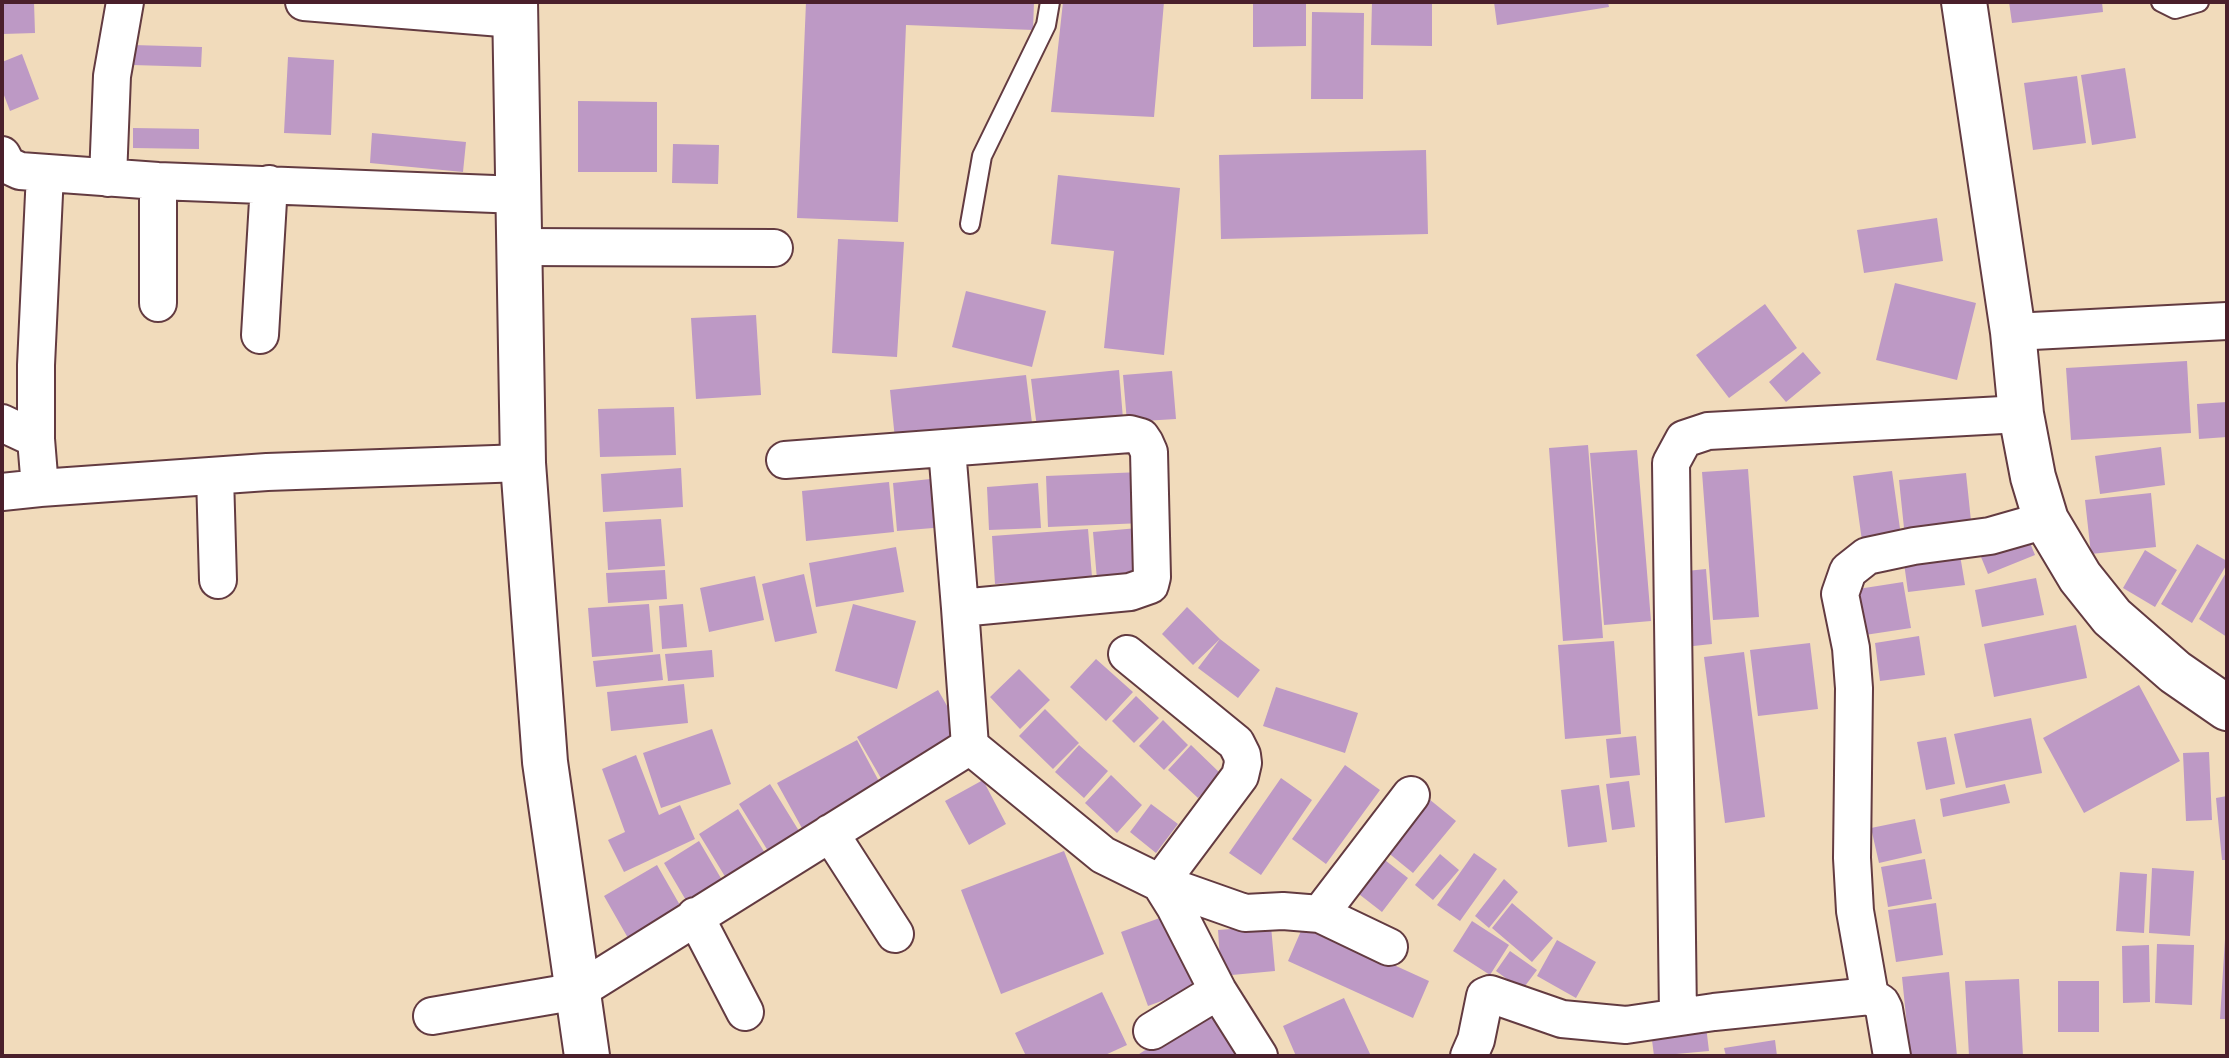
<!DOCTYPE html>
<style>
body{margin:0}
#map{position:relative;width:2229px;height:1058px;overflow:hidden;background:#f1dbbb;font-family:Delius,sans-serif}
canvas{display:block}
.frame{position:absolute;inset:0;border:4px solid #4a1f2b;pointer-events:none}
</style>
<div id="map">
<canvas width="2229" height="1058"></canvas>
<div class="frame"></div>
</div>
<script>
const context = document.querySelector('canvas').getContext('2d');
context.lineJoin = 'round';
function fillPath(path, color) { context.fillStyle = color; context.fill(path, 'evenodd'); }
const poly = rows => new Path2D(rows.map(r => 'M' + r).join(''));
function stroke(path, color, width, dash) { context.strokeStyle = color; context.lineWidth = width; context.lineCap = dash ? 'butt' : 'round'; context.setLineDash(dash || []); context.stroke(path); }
const building = poly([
 [2,2,34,2,35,33,3,34],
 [806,2,1034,2,1033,30,906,25,898,222,797,218],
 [1063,2,1164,2,1154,117,1051,112],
 [1253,2,1306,2,1306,46,1253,47],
 [1372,2,1432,2,1432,46,1371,45],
 [1494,2,1608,2,1609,7,1497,25],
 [2009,2,2102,2,2103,12,2012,23],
 [1312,12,1364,13,1363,99,1311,99],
 [133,45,202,47,201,67,132,65],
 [22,54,39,99,10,111,2,90,2,62],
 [288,57,334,60,331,135,284,133],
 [2125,68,2136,138,2092,145,2081,75],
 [2077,76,2086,143,2033,150,2024,83],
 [578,101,657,102,657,172,578,172],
 [133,128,199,129,199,149,133,148],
 [372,133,466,142,463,172,370,163],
 [673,144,719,145,718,184,672,183],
 [1426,150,1428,234,1221,239,1219,155],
 [1058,175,1180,188,1164,355,1104,348,1114,251,1051,244],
 [1937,218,1943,261,1864,273,1857,230],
 [838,239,904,242,897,357,832,353],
 [1895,283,1976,303,1957,380,1876,360],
 [966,291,1046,311,1032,367,952,347],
 [1765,304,1797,348,1729,398,1696,355],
 [756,315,761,395,696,399,691,318],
 [1803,352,1821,373,1786,402,1769,382],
 [2187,361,2191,433,2071,440,2066,368],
 [1119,370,1123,419,1037,428,1031,379],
 [1172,371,1176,419,1127,422,1123,375],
 [1026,375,1032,423,895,439,890,390],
 [2227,402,2227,437,2199,439,2197,404],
 [674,407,676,455,600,457,598,409],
 [1588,445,1603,638,1563,641,1549,448],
 [2161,447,2165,485,2100,494,2095,456],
 [1637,450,1651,621,1604,625,1590,453],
 [681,468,683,507,603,512,601,474],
 [1748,469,1759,617,1713,620,1702,472],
 [1892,471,1901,536,1862,541,1853,476],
 [1141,472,1143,523,1048,527,1046,476],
 [1966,473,1971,521,1904,528,1899,480],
 [940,478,945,527,897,531,893,483],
 [889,482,894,532,806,541,802,491],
 [1038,483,1041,528,989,530,987,487],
 [2151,493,2156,547,2091,554,2085,500],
 [661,519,665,566,608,570,605,522],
 [1138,528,1141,577,1097,580,1093,532],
 [1088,529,1092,577,995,584,992,536],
 [2026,533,2035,555,1988,574,1979,552],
 [2197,544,2227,561,2227,564,2192,623,2161,604],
 [896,547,904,592,816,607,809,563],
 [2145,550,2177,570,2155,607,2123,588],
 [1960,555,1965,585,1908,592,1904,563],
 [1706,569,1712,644,1684,647,1677,572],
 [665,570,667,599,608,603,606,573],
 [2227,571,2227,637,2199,619],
 [804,574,817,633,775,642,762,584],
 [755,576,764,620,709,632,700,588],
 [2036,578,2044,615,1982,627,1975,590],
 [1903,582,1911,628,1865,635,1858,589],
 [649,604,653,652,592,657,588,608],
 [683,604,687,647,662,649,659,606],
 [853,604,916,621,897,689,835,671],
 [1187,607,1220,639,1193,665,1162,634],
 [2076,625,2087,678,1994,697,1984,644],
 [1919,636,1925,675,1880,681,1875,643],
 [1220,639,1260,670,1238,698,1198,668],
 [1614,641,1621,734,1565,739,1558,645],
 [1810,643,1818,709,1758,716,1750,650],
 [712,650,714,677,668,681,665,654],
 [1744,652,1765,817,1725,823,1704,657],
 [660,654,663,680,596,687,593,661],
 [1096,659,1133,692,1106,721,1070,687],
 [1019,669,1050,700,1020,729,990,697],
 [684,684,688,723,611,731,607,692],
 [2139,685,2180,761,2084,813,2043,738],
 [1276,687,1358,713,1345,753,1263,726],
 [938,690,963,734,882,780,857,737],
 [1136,696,1159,718,1134,743,1112,721],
 [1045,709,1079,743,1053,769,1019,736],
 [2031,718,2042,773,1966,788,1954,734],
 [1163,720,1188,745,1164,770,1139,746],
 [712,729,731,784,661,808,643,753],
 [1636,736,1640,775,1610,778,1606,739],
 [1946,737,1955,784,1926,790,1917,742],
 [857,740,882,787,803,830,777,783],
 [1079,745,1108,771,1084,798,1055,772],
 [1191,745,1220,773,1198,798,1168,770],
 [2209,752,2212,820,2186,821,2183,753],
 [636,755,659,815,680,805,695,839,624,872,608,840,625,832,602,769],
 [1345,765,1380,790,1326,864,1292,839],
 [1111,775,1142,805,1117,833,1085,803],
 [1281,778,1312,800,1261,875,1229,853],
 [983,780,1006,824,969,845,945,801],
 [1629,781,1635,827,1612,830,1606,784],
 [770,784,804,839,773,859,739,804],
 [2005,784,2010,803,1943,817,1940,799],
 [1599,785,1607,842,1568,847,1561,790],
 [2227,796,2227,860,2222,860,2216,798],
 [1429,799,1456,821,1413,873,1386,851],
 [1151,804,1178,824,1156,853,1130,832],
 [738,809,768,858,729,883,699,834],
 [1915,819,1922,853,1879,863,1871,828],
 [699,841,722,880,687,902,664,863],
 [1064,851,1104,954,1001,994,961,890],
 [1474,853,1497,869,1460,921,1437,905],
 [1440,854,1459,870,1433,900,1415,885],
 [1381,857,1408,878,1382,912,1355,891],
 [1925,859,1932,899,1888,907,1881,867],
 [657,865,681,907,628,938,604,896],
 [2152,868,2194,871,2190,936,2149,933],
 [2120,872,2147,874,2144,933,2116,931],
 [1504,879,1518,892,1489,928,1475,916],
 [1512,903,1553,938,1532,962,1492,928],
 [1936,903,1943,955,1896,962,1888,910],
 [1168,915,1194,989,1148,1006,1121,932],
 [1472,921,1509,945,1490,975,1453,951],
 [1304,924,1429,981,1413,1018,1288,961],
 [1271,926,1275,971,1221,976,1218,930],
 [2225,939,2227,940,2227,1019,2220,1019],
 [1557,940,1596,962,1576,998,1537,976],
 [2157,944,2194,945,2192,1005,2155,1003],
 [2149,945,2150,1002,2123,1003,2122,946],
 [1510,951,1537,970,1522,990,1496,971],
 [1949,972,1957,1056,1910,1056,1902,977],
 [2019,979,2023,1056,1969,1056,1965,981],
 [2058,981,2099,981,2099,1032,2058,1032],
 [1102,992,1127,1045,1103,1056,1026,1056,1015,1033],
 [1344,998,1371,1056,1296,1056,1283,1026],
 [1217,1004,1250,1056,1136,1056],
 [1706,1026,1709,1051,1654,1056,1651,1032],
 [1775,1040,1777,1056,1726,1056,1724,1048]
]);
const lane = poly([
 [2161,2,2175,9,2199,2],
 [970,224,982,156,1046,25,1050,2]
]);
const street = poly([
 [304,2,514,19],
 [2,155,7,165,20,171,158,181,520,195],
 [45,173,36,365,36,439,40,488,267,472,523,463],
 [108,178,112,76,125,2],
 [519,247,774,248],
 [158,303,158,181],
 [2013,332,2227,321],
 [260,335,269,184],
 [2,423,36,439],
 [947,449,960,608],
 [785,460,1130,434,1141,437,1145,443,1149,452,1152,577,1150,585,1130,592,960,608,970,746],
 [215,476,218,580],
 [2,492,40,488],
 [1127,654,1236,743,1242,755,1243,763,1240,776,1160,883,1175,907,1218,991,1259,1056],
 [830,833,895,934],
 [1320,914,1411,795],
 [695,916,745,1012],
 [1870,996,1855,911,1852,858,1854,688,1851,648,1840,594,1848,571,1867,556,1914,546,1990,536,2046,520],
 [432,1016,578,991,970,746,1103,855,1160,883,1245,913,1283,911,1320,914,1389,947],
 [1678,1017,1671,463,1684,439,1708,431,2021,414],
 [1152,1031,1218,991],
 [1469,1056,1476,1040,1485,996,1490,994,1562,1019,1626,1025,1714,1012,1870,996,1881,1003,1884,1009,1892,1056]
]);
const secondary = poly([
 [515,2,523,463,545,762,587,1056],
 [1964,2,2013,332,2021,414,2033,477,2046,520,2080,577,2112,617,2175,672,2227,708]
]);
fillPath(building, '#bd99c5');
stroke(lane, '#633b41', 22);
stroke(street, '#633b41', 40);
stroke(secondary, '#633b41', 48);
stroke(lane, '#fff', 18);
stroke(street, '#fff', 36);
stroke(secondary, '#fff', 44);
</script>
